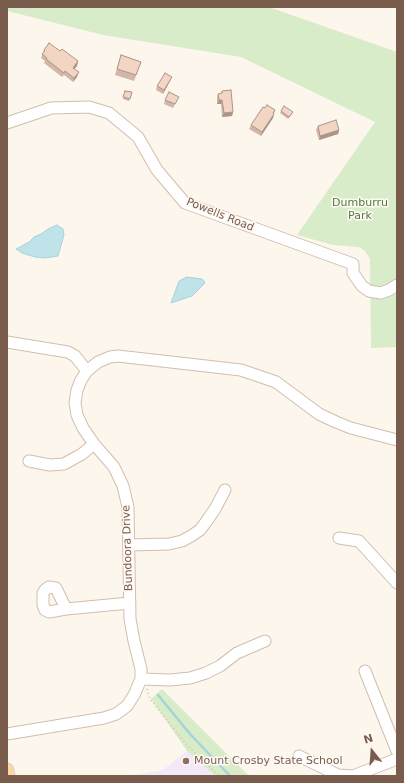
<!DOCTYPE html>
<style>
body{margin:0}
#map{position:relative;width:404px;height:783px;overflow:hidden;background:#fdf6ec;font-family:"DejaVu Sans",sans-serif}
canvas{display:block}
.frame{position:absolute;inset:0;border:8px solid #7a5c4d;pointer-events:none}
.north{position:absolute;left:352px;top:731px;width:40px;height:40px;-webkit-text-stroke:3px #fffaf3;paint-order:stroke;rotate:343deg;font-size:11px;font-weight:700;line-height:16px;text-align:center;color:#7a5c4d}
.north::after{content:'';display:block;margin:auto;width:14px;height:18px;background:#7a5c4d;clip-path:polygon(50% 0,100% 100%,50% 72%,0 100%)}
</style>
<div id="map">
<canvas width="404" height="783"></canvas>
<div class="frame"></div>
<div class="north">N</div>
</div>
<script>
const context = document.querySelector('canvas').getContext('2d');
context.lineJoin = 'round';
function fillPath(path, color) { context.fillStyle = color; context.fill(path, 'evenodd'); }
const poly = rows => new Path2D(rows.map(r => 'M' + r).join(''));
function stroke(path, color, width, dash) { context.strokeStyle = color; context.lineWidth = width; context.lineCap = dash ? 'butt' : 'round'; context.setLineDash(dash || []); context.stroke(path); }
function label(font, color, halo, rows, align = 'center') {
  context.font = font + ' "DejaVu Sans",sans-serif'; context.lineWidth = 3; context.setLineDash([]); context.textBaseline = 'middle'; context.strokeStyle = halo; context.fillStyle = color; for (const [text, x, y, turn = 0] of rows) {
    context.save(); context.translate(x, y); context.rotate((+turn || 0) * Math.PI / 180); context.textAlign = isNaN(turn) ? turn : align; if (halo) context.strokeText(text, 0, 0); context.fillText(text, 0, 0); context.restore();
  }
}
const education = poly([
 [187,751,215,776,126,776,163,770]
]);
const green = poly([
 [7,7,269,7,397,52,397,347,371,348,370,259,365,251,359,247,333,245,297,235,375,122,241,57,103,35,7,11],
 [162,689,247,774,250,776,215,776,187,751,151,699]
]);
const water = poly([
 [57,225,63,229,64,235,58,256,45,258,35,257,22,253,16,249,29,242,34,237,41,234,48,229,57,225],
 [187,277,202,279,204,281,205,283,192,296,171,303,179,281,187,277]
]);
const stream = poly([
 [158,695,190,734,230,776]
]);
const path = poly([
 [147,689,150,699,186,744,219,776]
]);
const minor = poly([
 [7,123,51,108,89,107,109,113,138,137,157,170,185,203,353,264,353,273,362,286,369,291,381,293,389,290,397,285],
 [7,342,68,352,75,356,87,371],
 [29,461,50,465,64,464,82,454,94,444],
 [339,538,359,541,397,583],
 [129,545,169,544,182,541,191,536,200,530,206,522,215,509,225,490],
 [66,609,56,588,49,587,45,590,43,593,43,605,45,610,49,612,66,609,130,603],
 [365,671,397,751],
 [141,679,170,680,190,678,206,673,220,666,237,653,265,641],
 [7,734,104,718,116,714,127,706,134,695,141,679,141,669,134,641,130,619,128,507,123,486,114,467,94,444,83,428,77,415,75,403,77,390,81,380,87,371,98,362,110,357,118,356,241,370,276,382,319,414,336,422,351,428,397,440],
 [299,756,338,775,353,776,397,759]
]);
const major = poly([
 [7,770,8,776]
]);
const wall = poly([
 [44,50,60,51,78,61,77,66,74,69,77,77,73,82,64,75,62,77,44,63,45,61,41,58],
 [121,55,141,62,134,81,115,75],
 [172,77,170,81,163,94,156,90,157,86],
 [125,91,132,92,129,101,123,99],
 [222,91,233,112,232,116,222,117,221,104,217,104,217,98,218,94,221,93],
 [165,100,177,101,173,108,164,104],
 [275,110,273,118,261,136,249,129,251,125],
 [281,111,292,114,288,119,280,113],
 [318,126,339,130,338,134,319,140,316,130]
]);
const shadedWall = poly([
 [78,61,77,66,72,72,73,68],
 [79,72,77,77,73,82,74,78],
 [172,77,170,81,163,94,164,90],
 [219,100,222,100,221,104,217,104],
 [233,112,232,116,222,117,224,113],
 [274,114,273,118,261,136,262,132],
 [339,130,338,134,319,140,320,136]
]);
const building = poly([
 [49,43,60,51,62,49,78,61,73,68,79,72,74,78,65,71,64,73,46,59,47,58,42,54,45,51,44,50,49,43],
 [121,55,141,62,136,75,117,69,121,55],
 [165,73,172,77,164,90,157,86,165,73],
 [231,90,233,112,224,113,222,100,219,100,218,94,222,93,222,91,231,90],
 [125,91,132,92,130,99,123,97,125,91],
 [169,92,179,97,175,104,165,100,169,92],
 [267,105,275,110,273,113,274,114,262,132,251,125,263,107,265,108,267,105],
 [284,106,293,112,289,117,281,111,284,106],
 [336,120,339,130,320,136,318,126,336,120]
]);
const markers = [
 [186,761,4,"#8d6e63"]
];
const parkNames = [
 ["Dumburru",360,203],
 ["Park",360,216]
];
const streetNames = [
 ["Powells Road",220,215,22],
 ["Bundoora Drive",128,548,-92]
];
const educationNames = [
 ["Mount Crosby State School",194,761]
];
fillPath(education, '#f3e8fa');
fillPath(green, '#d8ecc9');
fillPath(water, '#bfe3e8');
stroke(water, '#a5d3da', 1);
stroke(stream, '#a5d3da', 2.5);
stroke(minor, '#d1beb0', 13);
stroke(major, '#dad1cd', 15);
stroke(path, '#d9b8a5', 1.5, [1, 3]);
stroke(minor, '#fff', 11);
stroke(major, '#fbd9a5', 13);
fillPath(wall, '#d1b7a8');
fillPath(shadedWall, '#aa9588');
fillPath(building, '#f3d5c3');
stroke(building, '#aa9588', 1);
for (const [x, y, r, color] of markers) { const dot = new Path2D(); dot.arc(x, y, r, 0, 2 * Math.PI); context.fillStyle = color; context.fill(dot); stroke(dot, '#fffaf3', 1.5); }
label('11px', '#537a41', '#fffaf3', parkNames);
label('11px', '#7a5c4d', '#fffaf3', streetNames);
label('11px', '#785e54', '#fffaf3', educationNames, 'left');
</script>
